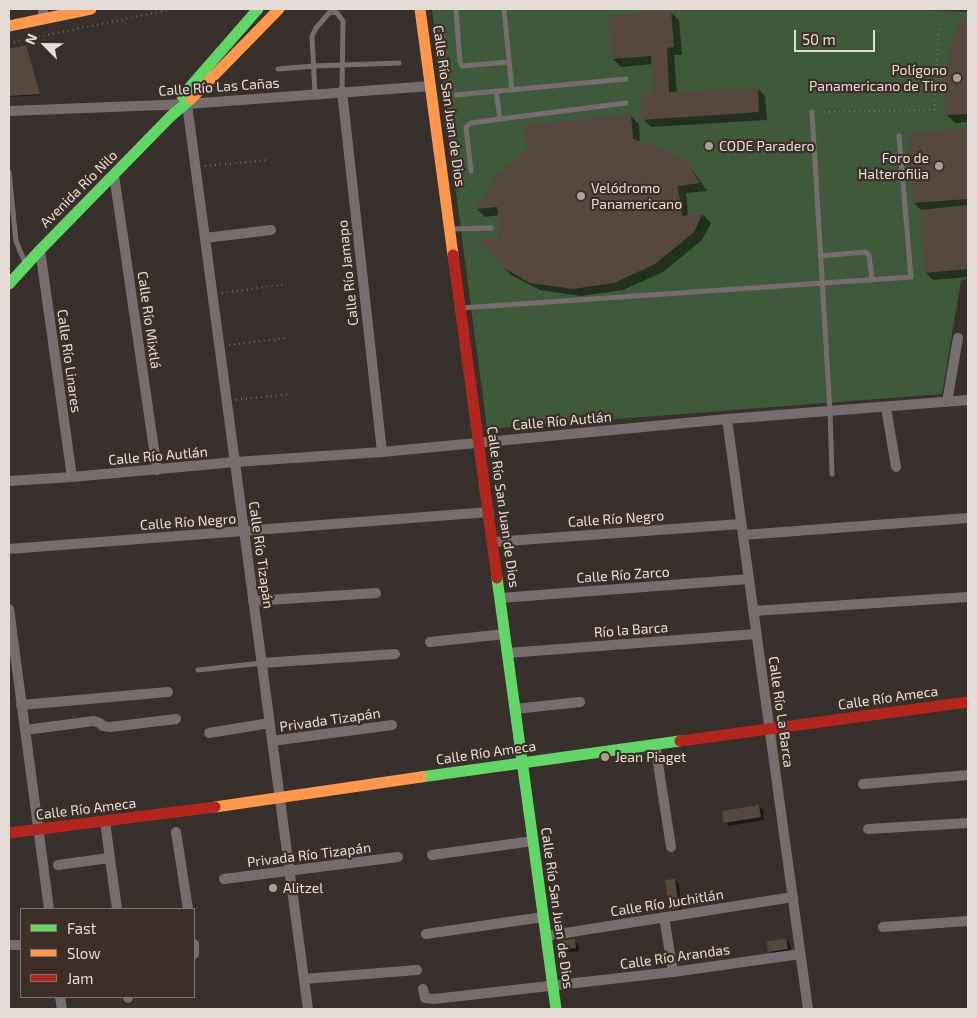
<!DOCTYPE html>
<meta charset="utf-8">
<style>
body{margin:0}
#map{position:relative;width:977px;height:1018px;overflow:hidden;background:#38302c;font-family:"Exo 2",sans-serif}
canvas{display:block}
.frame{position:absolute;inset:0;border:10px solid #e5dcd7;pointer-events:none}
.legend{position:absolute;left:20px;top:908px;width:175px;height:90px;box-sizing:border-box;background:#3d2f27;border:1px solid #80746d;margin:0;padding:6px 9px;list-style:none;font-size:15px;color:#e5dcd7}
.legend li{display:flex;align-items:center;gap:10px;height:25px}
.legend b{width:25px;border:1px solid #80746d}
.north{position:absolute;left:20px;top:20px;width:50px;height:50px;-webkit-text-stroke:4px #3d2f27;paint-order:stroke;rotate:293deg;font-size:14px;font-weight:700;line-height:20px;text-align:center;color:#e5dcd7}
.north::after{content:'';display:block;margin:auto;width:18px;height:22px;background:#e5dcd7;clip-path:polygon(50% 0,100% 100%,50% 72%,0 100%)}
.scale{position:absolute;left:794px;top:30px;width:81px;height:22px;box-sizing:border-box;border:2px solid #e5dcd7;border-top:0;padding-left:6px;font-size:15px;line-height:18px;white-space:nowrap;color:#e5dcd7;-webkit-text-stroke:4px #3d2f27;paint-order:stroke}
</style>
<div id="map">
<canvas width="977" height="1018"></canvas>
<div class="frame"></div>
<ul class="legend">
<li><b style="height:6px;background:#63d668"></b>Fast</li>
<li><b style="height:6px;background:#ff974d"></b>Slow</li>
<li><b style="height:6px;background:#b3261e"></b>Jam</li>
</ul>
<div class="north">N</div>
<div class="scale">50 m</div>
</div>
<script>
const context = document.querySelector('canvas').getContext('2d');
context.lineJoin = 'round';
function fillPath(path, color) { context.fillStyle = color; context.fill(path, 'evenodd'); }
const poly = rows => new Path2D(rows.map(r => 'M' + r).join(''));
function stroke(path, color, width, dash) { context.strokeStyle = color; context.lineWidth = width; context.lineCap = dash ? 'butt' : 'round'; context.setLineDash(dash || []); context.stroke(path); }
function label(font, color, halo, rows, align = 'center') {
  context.font = font + ' "Exo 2",sans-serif'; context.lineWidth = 4.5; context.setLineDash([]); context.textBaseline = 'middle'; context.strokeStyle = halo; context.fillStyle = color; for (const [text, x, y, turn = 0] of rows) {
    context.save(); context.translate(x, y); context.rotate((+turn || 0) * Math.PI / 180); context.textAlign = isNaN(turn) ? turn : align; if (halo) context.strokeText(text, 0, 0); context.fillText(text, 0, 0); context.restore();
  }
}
const green = poly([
 [432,9,896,9,968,12,968,279,961,280,942,394,487,429]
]);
const shadow = poly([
 [648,9,671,9,671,12,679,20,682,55,674,55,677,93,757,88,765,96,767,120,651,127,643,119,654,95,653,64,621,67,613,59,648,13],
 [962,19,968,21,968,122,955,123,947,115],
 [25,46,40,95,9,97,9,50],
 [631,116,639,124,640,143,686,163,694,172,707,191,686,193,688,216,703,215,711,223,702,240,663,272,623,290,581,296,540,290,511,275,503,267,499,215,485,217,477,209,498,175],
 [968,130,968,277,933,280,925,272,922,211,914,203,909,134],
 [759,806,763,810,764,820,729,826,725,822],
 [675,880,679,884,682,912,674,913,670,909],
 [786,940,790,944,791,952,773,955,770,951],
 [575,941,578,944,579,951,565,953,561,949]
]);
const building = poly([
 [647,9,671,10,674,47,667,48,669,92,758,87,759,112,642,120,640,94,653,93,651,56,612,59,608,15,647,12],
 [961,17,968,19,968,114,946,115,945,91,947,65,952,40],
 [26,45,40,94,9,96,9,49],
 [631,114,633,139,665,149,687,162,700,183,678,186,682,216,703,213,694,232,655,264,614,283,573,289,530,283,502,267,479,240,501,237,497,207,475,209,497,174,527,149,524,125],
 [968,128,968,199,913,203,908,133],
 [968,205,968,269,924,273,919,210],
 [759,805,761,817,724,823,722,811],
 [675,879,679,909,669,910,665,880],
 [575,939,576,948,560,950,559,941],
 [786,939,788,949,768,952,767,941]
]);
const path = poly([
 [9,43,173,9],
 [819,112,934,110,939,25],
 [205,166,268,160],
 [222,293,286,284],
 [229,345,286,338],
 [236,400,290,394]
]);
const lane = poly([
 [456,9,460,62,462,66,509,62],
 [504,9,512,90],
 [278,69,314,66,399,63],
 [315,94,312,36,316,28,329,13,333,12,337,13,343,21,342,91],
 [456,95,626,79],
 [812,112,830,411,832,474],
 [500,119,626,103],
 [471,171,466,127,471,123,500,119,496,91],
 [9,172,16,241,26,265],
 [451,229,491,228],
 [820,256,865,252,869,255,872,280],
 [461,308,911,277,899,136],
 [198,670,262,663]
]);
const street = poly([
 [43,9,43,19],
 [342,91,382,452],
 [187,104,308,1009],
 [9,111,187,104,431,86],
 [114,175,157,470],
 [205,238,271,230],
 [40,250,72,477],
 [947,402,958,338],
 [886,407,896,467],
 [727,419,808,1009],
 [9,481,72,477,235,462,382,452,727,419,968,400],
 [743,535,968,518],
 [493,542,741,524],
 [9,549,489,512],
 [500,598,749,579],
 [253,601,376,593],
 [9,609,49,909],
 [753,611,968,597],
 [430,642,505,634],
 [508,653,756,634],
 [262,663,395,654],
 [21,705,168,692],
 [515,709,580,702],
 [25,730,94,721,100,723,103,726,110,727,176,719],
 [209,733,270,723],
 [272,741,392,725],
 [655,744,671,847],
 [863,784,968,775],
 [105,822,117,909],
 [868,829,968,823],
 [176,832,188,909],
 [432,855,533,841],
 [58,865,109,858],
 [224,879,398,857],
 [664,917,673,972],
 [883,927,968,921],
 [426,934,543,917],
 [546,936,793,897],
 [194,944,194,954],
 [9,945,21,945],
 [304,979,417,970],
 [423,989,425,998,434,999,673,972,800,954],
 [60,997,62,1009],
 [128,997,128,998]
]);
const fast = poly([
 [182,96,258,9],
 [9,284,40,250,171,116,191,99],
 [497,578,556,1009],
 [421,777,680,741]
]);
const slow = poly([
 [420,9,453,255],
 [9,26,91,9],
 [191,99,279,9],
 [215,807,421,777]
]);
const jam = poly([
 [453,255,497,578],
 [680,741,968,702],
 [9,833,215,807]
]);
const markers = [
 [957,78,5,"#a8a09b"],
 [709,146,5,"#a8a09b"],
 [939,166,5,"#a8a09b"],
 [581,196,5,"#a8a09b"],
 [605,757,5,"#a8a09b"],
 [273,888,5,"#a8a09b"]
];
const poiNames = [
 ["Polígono",947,70,"right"],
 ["Panamericano de Tiro",947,86,"right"],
 ["CODE Paradero",719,146],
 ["Foro de",929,158,"right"],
 ["Halterofilia",929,174,"right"],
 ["Velódromo",591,188],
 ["Panamericano",591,204],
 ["Jean Piaget",615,757],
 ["Alitzel",283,888]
];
const streetNames = [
 ["Calle Río Las Cañas",219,87,-4],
 ["Calle Río San Juan de Dios",449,106,82],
 ["Avenida Río Nilo",79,189,-45],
 ["Calle Río Jamapo",348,273,-96],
 ["Calle Río Mixtlá",149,320,82],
 ["Calle Río Linares",69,361,82],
 ["Calle Río Autlán",562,421,-5],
 ["Calle Río Autlán",158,456,-5],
 ["Calle Río San Juan de Dios",503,507,82],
 ["Calle Río Negro",616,519,-4],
 ["Calle Río Negro",188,522,-4],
 ["Calle Río Tizapán",261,555,82],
 ["Calle Río Zarco",623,575,-4],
 ["Río la Barca",631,630,-4],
 ["Calle Río Ameca",888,698,-8],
 ["Calle Río La Barca",781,712,82],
 ["Privada Tizapán",330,720,-8],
 ["Calle Río Ameca",486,753,-8],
 ["Calle Río Ameca",86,809,-7],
 ["Privada Río Tizapán",309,855,-7],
 ["Calle Río Juchitlán",667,903,-9],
 ["Calle Río San Juan de Dios",557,908,82],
 ["Calle Río Arandas",675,957,-8]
];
fillPath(green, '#3e5a3a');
fillPath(shadow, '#0007');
fillPath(building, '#56483e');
stroke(path, '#756c6d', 2, [1, 4]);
stroke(lane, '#786d6e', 5);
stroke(street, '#786d6e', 10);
stroke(fast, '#63d668', 11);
stroke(slow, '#ff974d', 11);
stroke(jam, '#b3261e', 11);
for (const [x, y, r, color] of markers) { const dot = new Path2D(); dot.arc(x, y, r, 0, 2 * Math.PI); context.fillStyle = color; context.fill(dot); stroke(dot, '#3d2f27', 2); }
label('14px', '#e5dcd7', '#3d2f27', poiNames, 'left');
label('14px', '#e5dcd7', '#3d2f27', streetNames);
</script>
